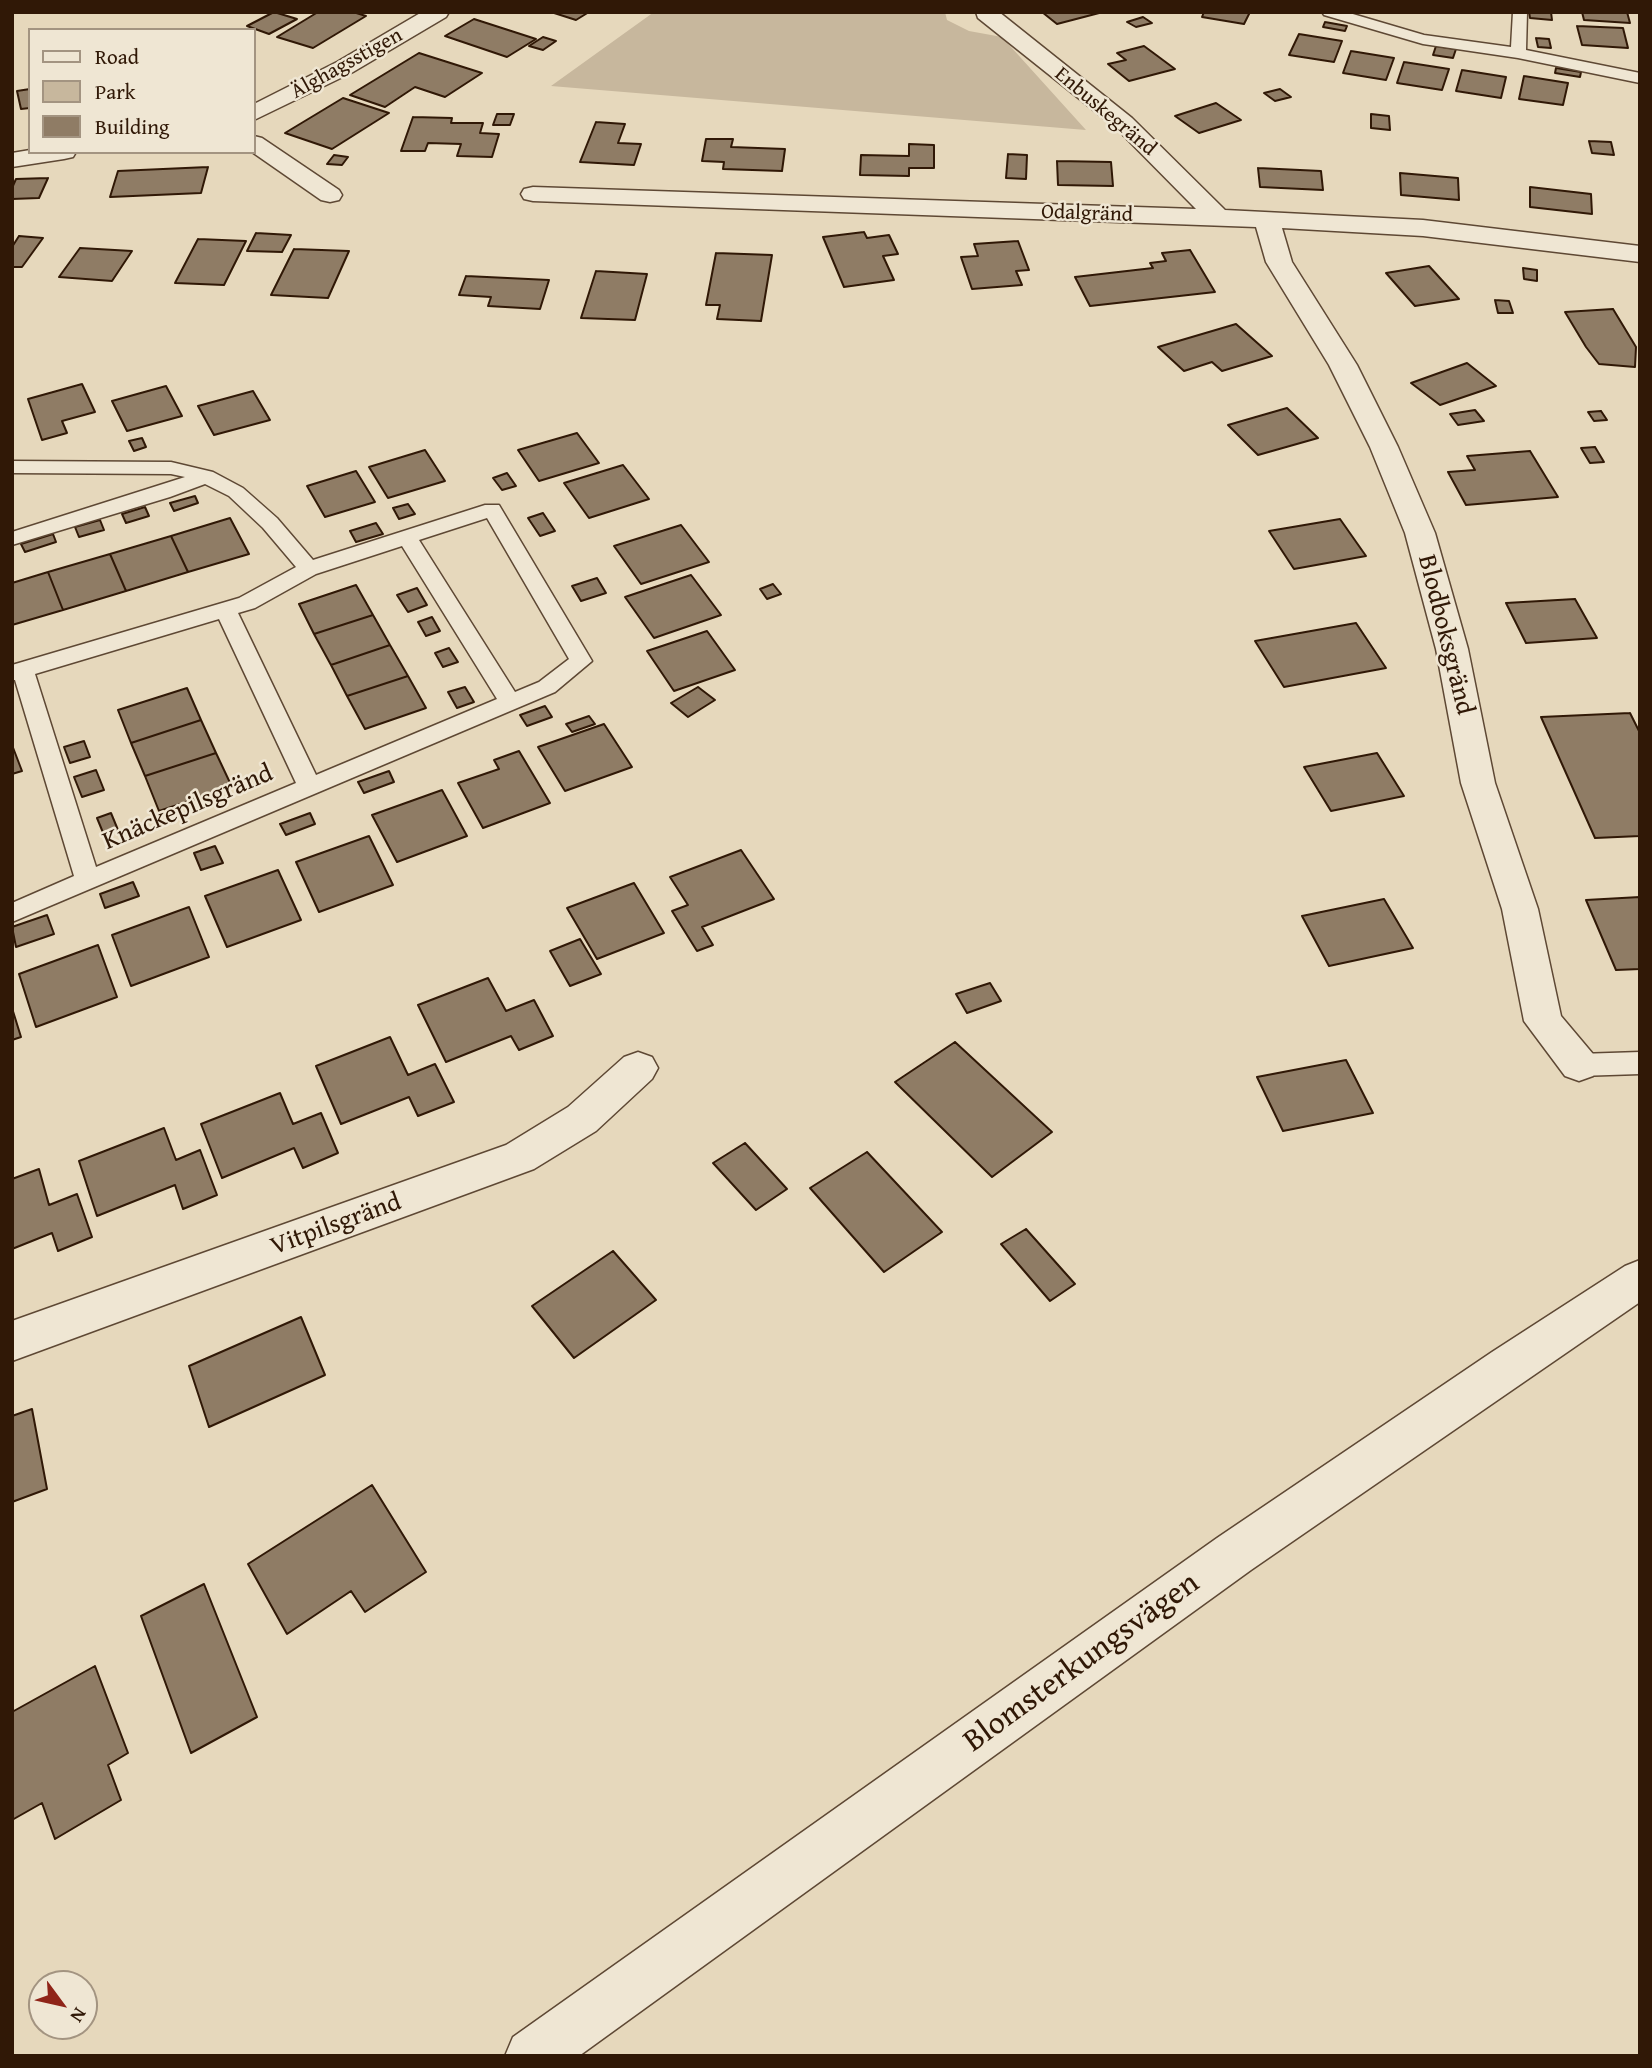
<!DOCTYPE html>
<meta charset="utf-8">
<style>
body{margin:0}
#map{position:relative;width:1652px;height:2068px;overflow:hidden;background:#e6d8bc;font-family:"Gentium Book Plus",serif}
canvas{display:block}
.frame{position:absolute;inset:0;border:14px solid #301806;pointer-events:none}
.legend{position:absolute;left:28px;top:28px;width:228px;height:126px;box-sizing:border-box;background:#efe6d3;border:2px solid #a39481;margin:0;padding:9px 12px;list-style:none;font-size:21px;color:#301806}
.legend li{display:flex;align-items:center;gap:14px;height:35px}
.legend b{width:35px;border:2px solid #a39481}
.north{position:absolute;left:28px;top:1970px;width:70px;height:70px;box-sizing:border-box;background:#efe6d3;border:2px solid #a39481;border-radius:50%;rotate:123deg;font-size:19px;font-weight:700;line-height:28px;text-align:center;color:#301806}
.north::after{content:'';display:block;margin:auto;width:24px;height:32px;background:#8f2418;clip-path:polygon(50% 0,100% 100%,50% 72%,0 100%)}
</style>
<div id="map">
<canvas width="1652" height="2068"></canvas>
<div class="frame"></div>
<ul class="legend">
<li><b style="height:9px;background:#efe6d3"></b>Road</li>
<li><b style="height:19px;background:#c7b79d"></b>Park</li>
<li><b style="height:19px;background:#8f7c65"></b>Building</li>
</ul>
<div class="north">N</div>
</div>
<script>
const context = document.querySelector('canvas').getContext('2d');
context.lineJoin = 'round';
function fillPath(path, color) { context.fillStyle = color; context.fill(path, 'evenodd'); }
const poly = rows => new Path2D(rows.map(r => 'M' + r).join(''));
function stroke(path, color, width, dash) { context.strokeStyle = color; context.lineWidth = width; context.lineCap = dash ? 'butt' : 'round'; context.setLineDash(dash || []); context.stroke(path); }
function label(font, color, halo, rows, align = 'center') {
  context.font = font + ' "Gentium Book Plus",serif'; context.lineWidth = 5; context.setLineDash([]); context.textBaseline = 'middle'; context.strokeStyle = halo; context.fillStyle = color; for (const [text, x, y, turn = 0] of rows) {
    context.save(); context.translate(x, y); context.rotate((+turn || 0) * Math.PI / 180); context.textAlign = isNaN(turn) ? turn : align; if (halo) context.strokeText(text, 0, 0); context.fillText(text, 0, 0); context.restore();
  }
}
const green = poly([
 [654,12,945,12,947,20,969,31,1002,37,1086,130,551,86]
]);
const building = poly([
 [274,12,297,19,269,34,247,26,274,12],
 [318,12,353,12,366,16,313,48,277,37,318,12],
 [551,12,589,12,576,20,551,12],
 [1042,12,1103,12,1057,24,1042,12],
 [1204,12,1250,12,1244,24,1202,17,1204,12],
 [1529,12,1551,12,1552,20,1530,18,1529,12],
 [1582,12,1627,12,1630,23,1584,20,1582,12],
 [1143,17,1152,23,1136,27,1127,22,1143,17],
 [474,19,536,39,507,57,445,36,474,19],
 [1325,22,1347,26,1345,31,1323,27,1325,22],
 [1577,26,1623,28,1628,48,1582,45,1577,26],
 [1299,34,1342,41,1334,62,1289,55,1299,34],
 [543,37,556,41,543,50,529,46,543,37],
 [1536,38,1549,39,1551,48,1538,47,1536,38],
 [1144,46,1175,69,1129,81,1108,64,1126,60,1117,53,1144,46],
 [1436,46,1456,49,1453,58,1433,55,1436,46],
 [1351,51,1394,58,1386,80,1343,73,1351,51],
 [419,53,482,73,445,97,415,87,385,107,350,95,419,53],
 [1404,62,1449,69,1442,90,1397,83,1404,62],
 [1556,68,1581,72,1580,77,1555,73,1556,68],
 [1462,70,1506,77,1501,98,1456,91,1462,70],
 [1524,76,1568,83,1563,105,1519,99,1524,76],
 [30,89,30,108,21,109,17,91,30,89],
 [1280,89,1291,97,1275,101,1264,93,1280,89],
 [343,98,389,113,332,149,285,133,343,98],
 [1216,103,1241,120,1199,133,1175,116,1216,103],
 [497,114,514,114,510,125,493,125,497,114],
 [1371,114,1389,116,1390,130,1371,128,1371,114],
 [413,117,452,118,451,123,483,123,480,133,499,134,492,157,457,156,461,144,428,143,425,151,401,151,413,117],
 [596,122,625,124,618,143,641,144,634,165,580,162,596,122],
 [706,139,733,139,731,147,785,149,782,171,723,169,724,162,702,161,706,139],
 [1589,141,1611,142,1614,155,1592,153,1589,141],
 [909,144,934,145,934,168,909,168,909,176,860,175,861,155,909,156,909,144],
 [1008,154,1027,155,1026,179,1006,178,1008,154],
 [334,155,348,157,342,165,327,164,334,155],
 [1057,161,1111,162,1113,186,1058,185,1057,161],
 [208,167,201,193,110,197,118,171,208,167],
 [1258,168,1321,171,1323,190,1260,187,1258,168],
 [1400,173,1458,178,1459,200,1401,195,1400,173],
 [48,178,39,198,12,199,12,188,16,179,48,178],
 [1530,187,1591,194,1592,214,1530,207,1530,187],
 [864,232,867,238,889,235,898,254,883,256,894,280,844,287,823,237,864,232],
 [256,233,291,235,282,252,247,251,256,233],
 [19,236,43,238,22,267,12,267,12,247,19,236],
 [198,239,246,241,224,285,175,283,198,239],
 [1018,241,1029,270,1016,271,1022,285,972,289,961,257,978,256,974,244,1018,241],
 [80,248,132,251,112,281,59,277,80,248],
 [294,249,349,251,328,298,271,295,294,249],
 [1190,250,1215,292,1090,306,1075,277,1153,268,1150,263,1166,261,1162,253,1190,250],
 [716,253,772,255,761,321,717,319,720,305,706,305,716,253],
 [1429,266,1459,299,1415,306,1386,273,1429,266],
 [1523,268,1537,270,1537,281,1524,279,1523,268],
 [596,271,647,274,635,320,581,318,596,271],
 [466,276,549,280,540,309,488,306,491,297,459,295,466,276],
 [1495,300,1509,301,1513,313,1498,313,1495,300],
 [1613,309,1636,347,1635,367,1599,364,1586,347,1565,312,1613,309],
 [1236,324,1272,356,1222,371,1212,362,1184,371,1158,347,1236,324],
 [1467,363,1496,386,1440,405,1411,383,1467,363],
 [82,384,95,412,62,421,67,433,42,440,28,399,82,384],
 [166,386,182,416,127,431,112,401,166,386],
 [253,391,270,420,214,435,198,406,253,391],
 [1287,408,1318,438,1258,455,1228,425,1287,408],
 [1475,410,1484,421,1458,425,1450,414,1475,410],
 [1601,411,1607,420,1594,421,1588,412,1601,411],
 [577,433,599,463,539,481,518,450,577,433],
 [142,438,146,447,134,451,129,441,142,438],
 [1595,447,1604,462,1590,463,1581,448,1595,447],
 [425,450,445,481,388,498,369,467,425,450],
 [1530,451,1558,497,1466,505,1448,472,1475,470,1467,456,1530,451],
 [623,465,649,499,589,518,564,483,623,465],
 [356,471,375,502,325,517,307,486,356,471],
 [507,473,516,486,502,490,493,478,507,473],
 [195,496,198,503,174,511,170,503,195,496],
 [408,504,415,514,399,519,393,508,408,504],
 [145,507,149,516,126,523,122,514,145,507],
 [543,513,555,531,540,536,528,518,543,513],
 [230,518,249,554,188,572,171,536,230,518],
 [1340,519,1366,556,1294,569,1269,531,1340,519],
 [100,520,104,530,79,537,75,527,100,520],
 [376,523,383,534,356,542,350,531,376,523],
 [681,525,709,562,641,584,614,546,681,525],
 [53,534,56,542,25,552,21,544,53,534],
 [171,536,188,572,126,591,110,554,171,536],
 [110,554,126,591,63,610,48,572,110,554],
 [48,572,63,610,12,625,12,583,48,572],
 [691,575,721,615,654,638,625,597,691,575],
 [597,578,606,593,581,601,572,586,597,578],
 [773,584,781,594,767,599,760,589,773,584],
 [356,585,373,615,314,634,299,604,356,585],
 [417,588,427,605,408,612,397,595,417,588],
 [1575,599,1597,638,1526,643,1506,603,1575,599],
 [373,615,390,645,331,665,314,634,373,615],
 [432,617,440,631,426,636,418,622,432,617],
 [1356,623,1386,668,1284,687,1255,641,1356,623],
 [707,631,735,670,674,691,647,651,707,631],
 [390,645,408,676,347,696,331,665,390,645],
 [449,648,458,662,443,667,435,653,449,648],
 [408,676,426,708,365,729,347,696,408,676],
 [465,687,474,702,457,708,448,692,465,687],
 [698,687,715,700,688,717,671,703,698,687],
 [187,688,201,720,131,743,118,710,187,688],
 [545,706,552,717,527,726,520,715,545,706],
 [1630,713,1640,733,1640,836,1595,838,1541,717,1630,713],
 [589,716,595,724,572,732,566,724,589,716],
 [201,720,216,753,145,776,131,743,201,720],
 [604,724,632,767,565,791,538,747,604,724],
 [84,741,90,757,70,763,64,747,84,741],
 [12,745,22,771,12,774,12,745],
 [519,751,550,803,483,828,458,783,499,769,494,760,519,751],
 [216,753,232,787,159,811,145,776,216,753],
 [1377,753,1404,796,1331,811,1304,767,1377,753],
 [96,770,104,790,82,797,74,777,96,770],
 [389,771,394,782,364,793,358,782,389,771],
 [442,790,467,836,397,862,372,815,442,790],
 [111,813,118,830,104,835,97,818,111,813],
 [310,813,315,824,286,835,280,824,310,813],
 [369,836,393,885,319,912,296,862,369,836],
 [215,846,223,863,201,870,194,853,215,846],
 [741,850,774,899,702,927,713,945,697,951,672,911,688,905,670,877,741,850],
 [278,870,301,920,227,947,205,896,278,870],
 [133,882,139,896,105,908,100,894,133,882],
 [634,883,664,933,597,959,567,908,634,883],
 [1640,897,1640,969,1616,970,1586,900,1640,897],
 [1384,899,1413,948,1329,966,1302,916,1384,899],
 [189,907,209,957,131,986,112,935,189,907],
 [47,915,54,934,16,947,12,927,47,915],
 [580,939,601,974,570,986,550,951,580,939],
 [98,945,117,997,36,1027,19,974,98,945],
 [488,978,506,1011,534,1000,553,1036,519,1050,511,1036,446,1062,418,1005,488,978],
 [990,983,1001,1001,967,1013,956,994,990,983],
 [12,1008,21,1037,12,1040,12,1008],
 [390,1037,408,1075,435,1064,454,1102,418,1116,409,1097,341,1124,316,1066,390,1037],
 [955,1042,1052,1132,992,1177,895,1082,955,1042],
 [1346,1060,1373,1113,1283,1131,1257,1077,1346,1060],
 [280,1093,293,1124,321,1113,338,1153,303,1168,294,1148,222,1178,201,1124,280,1093],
 [164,1128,176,1160,200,1150,217,1195,183,1209,175,1185,97,1216,79,1161,164,1128],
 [745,1143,787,1189,756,1210,713,1163,745,1143],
 [867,1152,942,1232,884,1272,810,1188,867,1152],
 [39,1169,49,1205,77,1194,92,1237,58,1251,52,1233,12,1249,12,1179,39,1169],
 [1026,1229,1075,1284,1050,1301,1001,1244,1026,1229],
 [613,1251,656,1300,574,1358,532,1306,613,1251],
 [301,1317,325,1375,209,1427,189,1366,301,1317],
 [32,1409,47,1489,12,1502,12,1416,32,1409],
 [372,1485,426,1572,365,1612,351,1591,287,1634,248,1564,372,1485],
 [204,1584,257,1717,191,1753,141,1616,204,1584],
 [95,1666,128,1753,108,1765,121,1800,55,1839,42,1803,12,1820,12,1712,95,1666]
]);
const lane = poly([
 [1322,12,1346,12,1424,35,1511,47,1513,12,1527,12,1526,50,1640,73,1640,83,1518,58,1423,44,1324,15,1322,12],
 [12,461,171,462,213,472,243,488,277,518,313,560,485,505,499,505,592,661,555,692,12,922,12,903,74,876,15,680,12,680,12,665,239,598,296,567,263,528,229,496,205,484,170,497,12,545,12,532,185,477,171,474,12,473,12,461],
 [487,518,569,659,539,682,515,692,419,540,487,518],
 [402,546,497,699,316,775,238,613,255,608,316,574,402,546],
 [219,619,296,783,96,867,35,674,219,619],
 [1640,1052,1640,1074,1579,1076,1570,1073,1566,1065,1570,1057,1579,1054,1640,1052]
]);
const street = poly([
 [422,12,449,12,446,17,353,72,254,120,254,104,337,62,422,12],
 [976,12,999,12,1132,118,1225,210,1423,220,1640,246,1640,262,1423,236,1282,228,1292,262,1357,365,1398,447,1435,533,1468,649,1495,783,1538,909,1561,1016,1593,1054,1599,1065,1593,1076,1579,1081,1565,1076,1524,1021,1502,909,1461,783,1436,649,1405,533,1370,447,1329,365,1266,262,1256,227,533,201,524,199,521,194,524,189,533,187,1196,209,1116,128,978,18,976,12],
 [254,136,262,138,339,190,342,195,339,200,330,202,321,200,252,152,254,152,254,136],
 [30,150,30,152,76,152,73,157,64,159,12,167,12,153,30,150],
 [638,1052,652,1057,658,1068,652,1079,596,1131,534,1169,12,1361,12,1321,506,1145,568,1107,624,1057,638,1052],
 [1640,1260,1640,1302,1251,1570,579,2056,505,2056,513,2037,1217,1538,1492,1352,1625,1266,1640,1260]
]);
const farStreetnames = [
 ["Älghagsstigen",347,64,-29],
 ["Enbuskegränd",1105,112,40],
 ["Odalgränd",1087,214,2]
];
const streetNames = [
 ["Blodboksgränd",1445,635,76],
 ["Knäckepilsgränd",188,808,-23],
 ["Vitpilsgränd",336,1225,-20]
];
const nearStreetnames = [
 ["Blomsterkungsvägen",1082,1663,-36]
];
fillPath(green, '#c7b79d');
fillPath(building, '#8f7c65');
stroke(building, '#301806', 2);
stroke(lane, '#5e4834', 3);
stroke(street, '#5e4834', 3);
fillPath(lane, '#efe6d3');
fillPath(street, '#efe6d3');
label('21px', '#301806', '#efe6d3', farStreetnames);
label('26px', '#301806', '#efe6d3', streetNames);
label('32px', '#301806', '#efe6d3', nearStreetnames);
</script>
